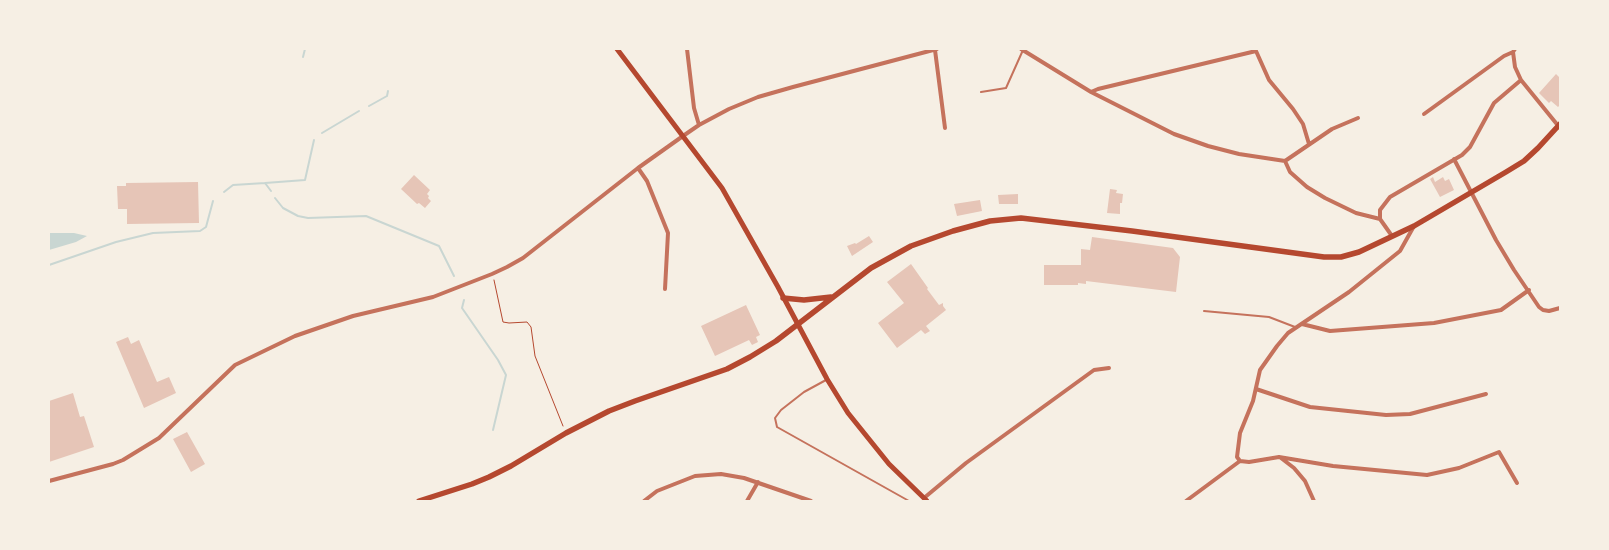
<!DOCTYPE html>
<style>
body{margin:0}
#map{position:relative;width:1609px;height:550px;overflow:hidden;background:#f6efe4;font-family:Montserrat,sans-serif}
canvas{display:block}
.frame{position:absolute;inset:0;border:50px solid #f6efe4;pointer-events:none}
</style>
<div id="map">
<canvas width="1609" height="550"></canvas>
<div class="frame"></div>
</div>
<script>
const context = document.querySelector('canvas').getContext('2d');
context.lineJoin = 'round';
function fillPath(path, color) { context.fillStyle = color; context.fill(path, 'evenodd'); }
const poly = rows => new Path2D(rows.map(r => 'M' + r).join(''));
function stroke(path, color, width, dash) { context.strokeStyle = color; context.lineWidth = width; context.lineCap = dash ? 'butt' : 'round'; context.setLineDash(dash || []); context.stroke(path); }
const water = poly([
 [49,233,74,233,87,236,76,242,49,250]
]);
const stream = poly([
 [303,57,305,49],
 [369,106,387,96,388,91],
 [322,133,359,111],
 [265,183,305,180,314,140],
 [224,192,233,185,265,183,271,191],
 [275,198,283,208,298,216,308,218,366,216,439,246,454,276],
 [49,265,116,242,153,233,200,231,206,227,213,201],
 [464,300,462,308,498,360,506,375,493,430]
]);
const building = poly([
 [1556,74,1560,78,1560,105,1558,107,1551,101,1549,103,1539,93],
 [414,175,430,190,427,194,429,196,428,198,431,201,425,208,419,203,417,204,401,189],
 [1433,177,1435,182,1443,177,1445,181,1449,179,1454,190,1440,197,1430,179],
 [198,182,199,223,127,224,127,209,118,209,117,186,126,186,126,183],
 [1110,189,1117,190,1116,193,1123,194,1122,203,1120,203,1120,214,1107,213],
 [1018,194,1018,204,999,204,998,195],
 [980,200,982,211,957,216,954,204],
 [869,236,873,242,852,256,847,246,855,243,856,244],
 [1092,237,1173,248,1180,257,1176,292,1086,281,1086,284,1078,283,1078,285,1044,285,1044,265,1081,265,1081,249,1090,250],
 [911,264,928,288,927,289,939,305,943,303,943,306,946,310,926,326,930,331,925,334,921,330,897,348,878,323,904,303,887,282],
 [746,305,760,335,756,337,758,342,752,345,749,340,715,356,701,326],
 [128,337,131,344,139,340,157,382,169,377,176,393,144,408,116,342],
 [73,393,80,417,84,416,94,447,49,462,49,401],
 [187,432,205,464,191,472,173,439]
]);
const path = poly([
 [494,280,503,322,509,323,527,322,531,327,535,356,563,426]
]);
const service = poly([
 [981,92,1006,88,1023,50],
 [1204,311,1269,317,1295,327],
 [826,380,804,392,781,410,775,418,777,427,909,501]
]);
const minor = poly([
 [687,49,694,108,699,125],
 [1021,49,1091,92,1174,134,1208,146,1239,154,1285,161,1290,172,1307,187,1325,198,1356,213,1380,219,1380,210,1390,197,1462,155,1470,147,1494,103,1521,80],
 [935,50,945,128],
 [1256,51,1269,80,1293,109,1303,124,1309,144],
 [1513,52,1515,67,1521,80,1560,128],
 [1091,92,1098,89,1256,51,1255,49],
 [1424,114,1504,56,1513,52,1515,49],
 [1454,159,1496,240,1514,270,1539,307,1543,310,1549,311,1560,308],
 [1285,161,1332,129,1358,118],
 [638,168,647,181,668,233,665,289],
 [1380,219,1392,236],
 [1414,226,1400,251,1349,292,1288,333,1277,346,1260,370,1253,401,1240,433,1237,457,1240,461,1249,462,1279,457,1333,466,1427,475,1459,468,1499,452,1517,483],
 [1302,324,1330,331,1434,323,1501,310,1529,290],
 [1256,389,1310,407,1386,415,1410,414,1486,394],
 [1281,458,1294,468,1305,481,1314,501],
 [49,481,113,464,123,460,159,438,235,365,295,336,353,316,433,297,492,274,507,267,523,258,638,168,683,136,699,125,729,109,758,97,793,87,937,49],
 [924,498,966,463,1094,370,1109,368],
 [644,501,657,491,695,476,721,474,744,478,811,501],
 [747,501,758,482],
 [1186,501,1240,461]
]);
const secondary = poly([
 [617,49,722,188,778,287,827,379,848,413,889,464,927,501]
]);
const primary = poly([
 [783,298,804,300,831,297],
 [419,501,472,484,489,477,511,466,566,433,609,411,635,401,727,369,750,357,776,341,871,268,911,246,953,231,990,221,1021,218,1132,231,1324,257,1341,257,1359,252,1414,226,1506,172,1524,161,1538,148,1560,124]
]);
fillPath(water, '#c9d6d2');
stroke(stream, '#c9d6d2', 2);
fillPath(building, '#e6c5b7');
stroke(path, '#b5482f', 1);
stroke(service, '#c5725c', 2);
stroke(minor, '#c5725c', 4);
stroke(secondary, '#b5482f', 5);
stroke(primary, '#b5482f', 5.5);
</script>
